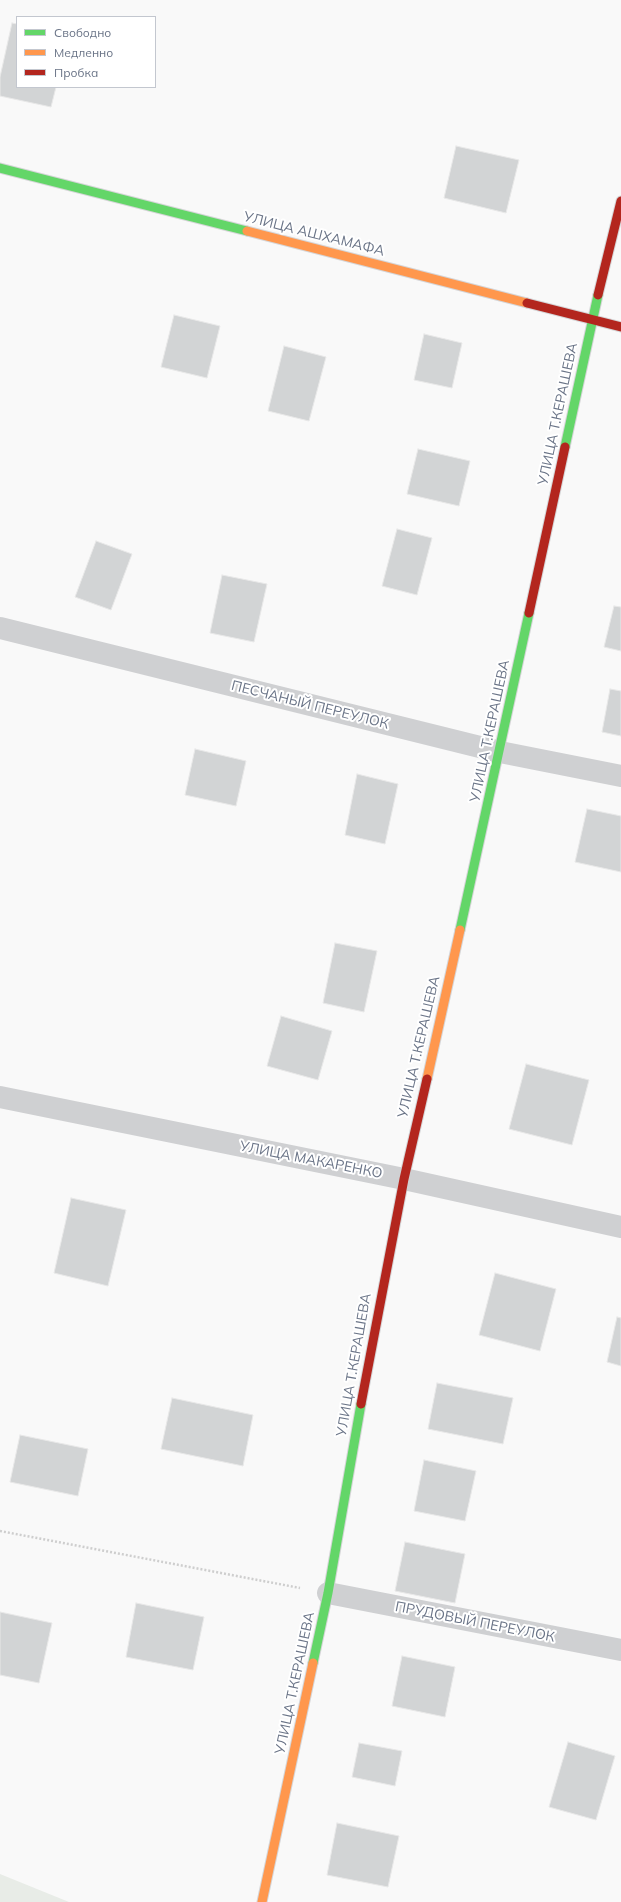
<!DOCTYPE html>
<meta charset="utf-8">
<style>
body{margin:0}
#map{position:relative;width:621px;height:1902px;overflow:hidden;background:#f9f9f9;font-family:Mulish,sans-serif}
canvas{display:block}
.legend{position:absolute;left:16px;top:16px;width:140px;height:72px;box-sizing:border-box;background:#fff;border:1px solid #c3c7cf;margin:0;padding:5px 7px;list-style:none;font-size:12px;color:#6a7487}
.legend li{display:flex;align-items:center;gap:8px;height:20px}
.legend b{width:20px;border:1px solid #c3c7cf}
</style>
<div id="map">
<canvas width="621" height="1902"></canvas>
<ul class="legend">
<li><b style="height:5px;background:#63d668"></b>Свободно</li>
<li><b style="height:5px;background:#ff974d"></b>Медленно</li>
<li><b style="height:5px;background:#b3261e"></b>Пробка</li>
</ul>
</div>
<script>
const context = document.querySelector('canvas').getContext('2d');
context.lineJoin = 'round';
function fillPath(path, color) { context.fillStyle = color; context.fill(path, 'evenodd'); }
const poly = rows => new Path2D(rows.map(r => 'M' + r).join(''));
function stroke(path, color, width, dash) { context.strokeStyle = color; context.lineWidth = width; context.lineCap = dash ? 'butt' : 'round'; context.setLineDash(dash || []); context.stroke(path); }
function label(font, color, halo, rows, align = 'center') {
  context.font = font + ' Mulish,sans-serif'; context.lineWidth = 4; context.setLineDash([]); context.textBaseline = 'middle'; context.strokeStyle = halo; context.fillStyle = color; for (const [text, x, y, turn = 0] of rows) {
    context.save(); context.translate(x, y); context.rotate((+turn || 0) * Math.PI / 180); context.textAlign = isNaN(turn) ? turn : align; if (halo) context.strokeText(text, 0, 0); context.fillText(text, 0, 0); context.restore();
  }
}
const green = poly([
 [0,1874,69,1902,0,1902]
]);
const building = poly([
 [12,23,17,24,17,87,56,87,51,107,0,96,0,77,12,23],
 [456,146,519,160,506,213,444,198,456,146],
 [174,315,220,326,207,378,161,367,174,315],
 [424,334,462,343,452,388,414,380,424,334],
 [284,346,326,357,309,421,268,411,284,346],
 [418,449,470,461,459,506,407,494,418,449],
 [397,529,432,538,417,595,382,586,397,529],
 [96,541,132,554,111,610,75,597,96,541],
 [222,575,267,584,254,642,210,633,222,575],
 [614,606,621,607,621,651,604,647,614,606],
 [610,689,621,691,621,736,602,732,610,689],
 [195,749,246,761,236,806,185,795,195,749],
 [357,774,398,784,385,844,345,835,357,774],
 [587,809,621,816,621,872,575,862,587,809],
 [335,943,377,951,364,1012,323,1003,335,943],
 [281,1016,332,1031,318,1080,267,1066,281,1016],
 [526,1064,589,1080,572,1145,509,1129,526,1064],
 [71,1198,126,1210,108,1286,54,1273,71,1198],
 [495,1273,556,1289,540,1351,479,1335,495,1273],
 [617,1317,621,1318,621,1366,607,1362,617,1317],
 [437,1383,513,1398,503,1444,428,1429,437,1383],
 [172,1398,253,1415,243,1466,161,1449,172,1398],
 [20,1435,88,1449,78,1496,10,1482,20,1435],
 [424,1460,476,1471,465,1521,414,1511,424,1460],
 [405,1542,465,1554,455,1603,395,1591,405,1542],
 [136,1603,204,1617,193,1670,126,1657,136,1603],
 [0,1612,52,1623,39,1683,0,1675,0,1612],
 [402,1656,455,1667,445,1717,392,1706,402,1656],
 [568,1742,615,1756,596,1820,549,1807,568,1742],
 [359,1743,402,1751,395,1786,352,1777,359,1743],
 [337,1823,399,1836,388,1887,327,1875,337,1823]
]);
const path = poly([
 [0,1531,300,1588]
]);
const street = poly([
 [0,628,500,752,621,776],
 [0,1097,404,1179,621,1227],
 [328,1593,621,1650]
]);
const fast = poly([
 [0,168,247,231],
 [565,447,598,295],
 [460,930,529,613],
 [313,1663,328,1593,361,1404]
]);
const slow = poly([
 [247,231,527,303],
 [427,1079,460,930],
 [262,1902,313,1663]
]);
const jam = poly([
 [598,295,621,201],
 [527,303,621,327],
 [529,613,565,447],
 [361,1404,404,1179,427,1079]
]);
const streetNames = [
 ["УЛИЦА АШХАМАФА",314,234,14],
 ["УЛИЦА Т.КЕРАШЕВА",558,414,-78],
 ["ПЕСЧАНЫЙ ПЕРЕУЛОК",310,705,14],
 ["УЛИЦА Т.КЕРАШЕВА",490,731,-78],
 ["УЛИЦА Т.КЕРАШЕВА",419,1047,-77],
 ["УЛИЦА МАКАРЕНКО",311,1160,11],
 ["УЛИЦА Т.КЕРАШЕВА",354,1365,-80],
 ["ПРУДОВЫЙ ПЕРЕУЛОК",475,1622,11],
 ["УЛИЦА Т.КЕРАШЕВА",295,1683,-78]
];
fillPath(green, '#e8ece7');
fillPath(building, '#d2d4d5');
stroke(building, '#e8e8e8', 1);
stroke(fast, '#d5d5d7', 11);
stroke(slow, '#d5d5d7', 11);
stroke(jam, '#d5d5d7', 11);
stroke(path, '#cecece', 2.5, [2, 2]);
stroke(street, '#cfd0d2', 22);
stroke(fast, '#63d668', 9);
stroke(slow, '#ff974d', 9);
stroke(jam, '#b3261e', 9);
label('14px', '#6a7487', '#fff', streetNames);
</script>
